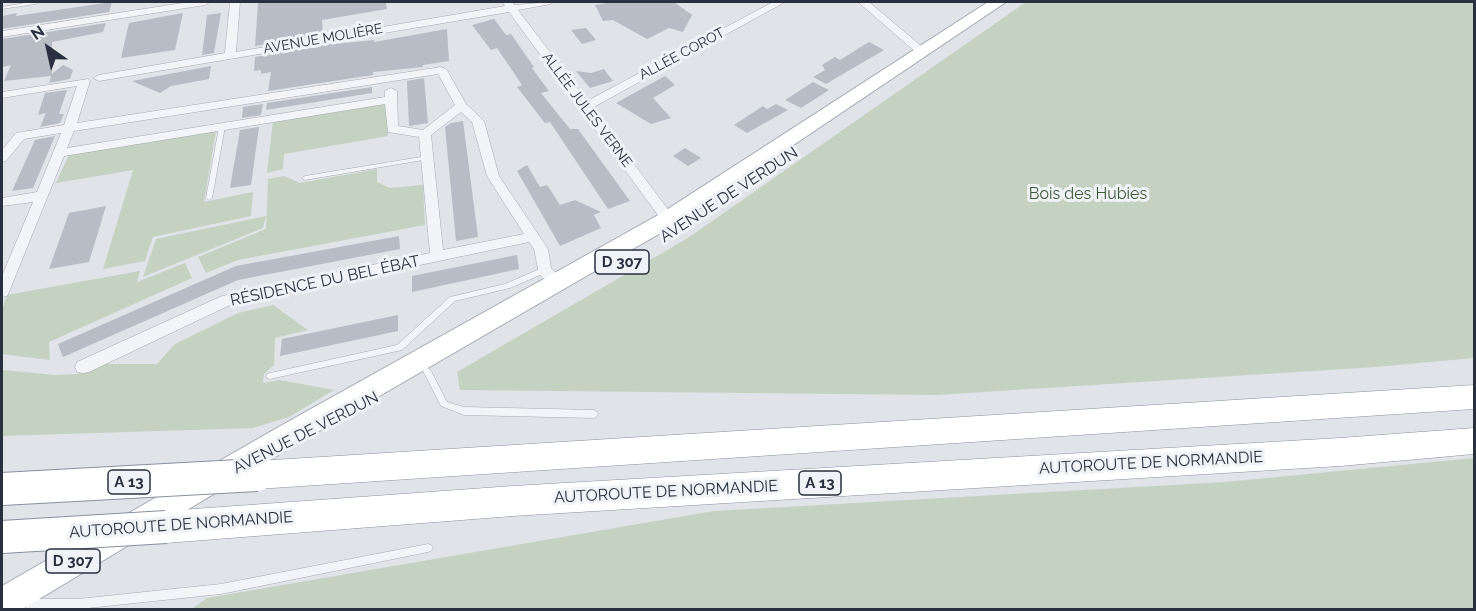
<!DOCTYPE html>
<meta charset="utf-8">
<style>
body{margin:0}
#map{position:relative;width:1476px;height:611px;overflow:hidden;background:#e0e3e8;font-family:Raleway,sans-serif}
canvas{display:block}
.frame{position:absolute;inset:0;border:3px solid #29303f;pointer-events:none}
.north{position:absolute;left:18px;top:18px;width:60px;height:60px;-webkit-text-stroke:4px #eff2f6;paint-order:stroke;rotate:326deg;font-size:16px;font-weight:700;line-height:24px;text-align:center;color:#29303f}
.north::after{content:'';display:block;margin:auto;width:21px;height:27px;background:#29303f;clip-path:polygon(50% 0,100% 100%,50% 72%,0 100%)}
</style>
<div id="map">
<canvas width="1476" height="611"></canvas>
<div class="frame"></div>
<div class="north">N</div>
</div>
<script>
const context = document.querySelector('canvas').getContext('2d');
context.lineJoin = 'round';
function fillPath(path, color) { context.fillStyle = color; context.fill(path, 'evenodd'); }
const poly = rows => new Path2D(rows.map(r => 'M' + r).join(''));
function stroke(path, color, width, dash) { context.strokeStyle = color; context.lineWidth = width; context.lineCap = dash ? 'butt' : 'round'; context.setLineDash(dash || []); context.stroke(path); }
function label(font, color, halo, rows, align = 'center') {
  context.font = font + ' Raleway,sans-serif'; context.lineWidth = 6; context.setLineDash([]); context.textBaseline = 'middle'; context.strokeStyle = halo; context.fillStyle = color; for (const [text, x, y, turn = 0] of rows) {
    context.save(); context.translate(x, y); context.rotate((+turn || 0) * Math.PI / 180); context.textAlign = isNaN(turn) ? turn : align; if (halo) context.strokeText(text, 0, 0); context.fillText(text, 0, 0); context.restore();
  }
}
const green = poly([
 [1026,2,1474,2,1474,358,1375,367,936,395,460,390,457,372,688,238],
 [386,104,388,136,284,154,283,169,267,173,273,121],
 [216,131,204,202,253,192,251,216,153,237,145,261,103,269,133,170,56,183,69,155],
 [377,169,377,182,390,188,423,185,425,225,238,260,206,273,198,257,266,229,268,179,284,176,300,183],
 [266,216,263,228,143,277,156,239],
 [185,263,192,278,49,342,50,360,2,354,2,310,7,295,140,271,137,282],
 [273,305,308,330,275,338,274,365,264,374,263,383,280,380,334,390,289,417,253,428,2,436,2,370,55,375,77,374,101,364,157,364,175,344,238,313],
 [1474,458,1474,609,192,609,207,598,714,511,1225,482]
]);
const building = poly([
 [112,2,109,12,2,29,2,16,17,13,16,16],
 [270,2,386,2,387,9,322,20,323,35,255,46,258,3],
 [614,2,674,2,692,15,683,32,669,28,647,39,613,20,603,21,595,5],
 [183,13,175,50,121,58,129,23],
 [221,13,214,53,202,55,207,15],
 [494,19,506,35,511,34,534,67,532,68,549,91,541,93,570,129,578,129,630,201,608,209,550,122,545,123,517,87,522,85,497,48,491,50,472,25],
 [106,23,103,32,52,42,52,74,63,65,73,70,70,79,49,83,51,76,4,81,11,65,2,67,2,39],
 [586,28,596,40,582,44,571,30],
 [447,29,449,61,423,65,423,67,373,72,373,75,268,91,271,72,261,74,261,70,254,71,255,57,324,45,374,40,374,42],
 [869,42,884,50,826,84,813,77,825,70,822,65,835,57,840,60],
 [211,66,209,79,171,86,160,93,132,81],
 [604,69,613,81,590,88,576,71,591,73],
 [665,76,675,85,653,98,671,118,651,124,616,103],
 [424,78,428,123,409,126,407,81],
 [813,82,829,90,801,108,785,100],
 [372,87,372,93,266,110,267,103],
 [67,90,59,114,64,114,60,123,40,127,46,113,38,115,45,93],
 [263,104,261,115,242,118,243,107],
 [776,104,788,110,747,133,734,125,763,106,767,109],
 [463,121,478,237,456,241,445,127,451,123],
 [259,127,251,185,230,188,240,130],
 [55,136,33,188,12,191,35,140],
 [685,148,701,158,688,166,673,156],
 [527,165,540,187,547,185,560,205,575,200,601,212,594,215,601,228,560,246,517,171],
 [106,206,89,262,49,269,69,213],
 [399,236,400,249,238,280,63,357,58,344,236,266],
 [517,255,519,269,412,292,412,276],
 [398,315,398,331,280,356,282,339]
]);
const lane = poly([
 [30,2,39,2,36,4,2,9,2,7,30,2],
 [222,125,225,127,212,198,209,200,206,198,219,127,222,125],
 [427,156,429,157,429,159,305,180,302,178,305,176,427,156],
 [544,267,548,270,547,272,510,288,455,301,402,350,270,379,267,378,266,376,267,374,270,373,397,345,450,297,505,284,544,267],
 [427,368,430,369,447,402,464,407,594,410,597,412,598,414,597,416,594,418,464,415,441,406,423,371,424,369,427,368],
 [428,544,431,545,433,548,431,551,428,552,221,594,78,609,29,609,25,607,24,604,25,601,29,599,78,599,221,584,428,544]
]);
const street = poly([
 [189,2,210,2,205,5,2,37,2,31,189,2],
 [230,2,240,2,236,52,505,6,502,2,512,2,514,5,552,2,551,4,518,10,587,101,773,2,785,2,592,108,673,216,675,219,673,222,668,224,663,222,509,12,99,81,93,78,99,75,225,53,230,2],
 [858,2,869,2,926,50,926,54,918,54,858,2],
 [441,67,447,70,466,104,484,121,499,176,548,249,551,268,562,279,564,283,562,287,552,287,539,274,534,249,529,242,230,305,89,372,83,373,77,372,75,367,77,362,222,296,430,253,419,137,388,132,385,104,64,156,9,292,7,296,2,297,2,276,33,202,2,206,2,198,37,192,61,133,24,139,6,161,2,162,2,150,16,133,64,125,77,86,2,98,2,92,88,79,90,81,77,123,441,67],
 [438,74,455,105,423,130,398,126,397,91,391,88,385,91,385,97,67,148,74,131,438,74],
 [461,112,472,122,487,176,524,234,443,250,431,135,461,112]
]);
const primary = poly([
 [988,2,1006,2,676,224,295,445,21,610,2,610,2,586,275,429,660,214,988,2]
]);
const highway = poly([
 [1474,385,1474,409,257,489,246,485,241,475,246,465,257,461,1474,385],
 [1474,428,1474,454,1340,466,513,516,166,543,154,538,149,527,154,516,166,511,513,486,1340,438,1474,428]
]);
const highwayBridge = poly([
 [2,489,257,475],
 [2,537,166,527]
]);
const farStreetnames = [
 ["AVENUE MOLIÈRE",323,39,-10],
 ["ALLÉE COROT",682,54,-28],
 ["ALLÉE JULES VERNE",587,110,53]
];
const shields = [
 [622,262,54],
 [129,482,42],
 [820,483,42],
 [73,561,54]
];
const shieldNames = [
 ["D 307",622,262],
 ["A 13",129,482],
 ["A 13",820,483],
 ["D 307",73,561]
];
const parkNames = [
 ["Bois des Hubies",1088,194]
];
const streetNames = [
 ["AVENUE DE VERDUN",729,195,-33],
 ["RÉSIDENCE DU BEL ÉBAT",325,281,-12],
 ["AVENUE DE VERDUN",306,433,-27],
 ["AUTOROUTE DE NORMANDIE",1151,463,-3],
 ["AUTOROUTE DE NORMANDIE",666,492,-3],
 ["AUTOROUTE DE NORMANDIE",181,525,-4]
];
fillPath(green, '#c5d2c1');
fillPath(building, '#b7bcc5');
stroke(lane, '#a5aab2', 1);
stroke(street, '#a5aab2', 1);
stroke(primary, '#9fa7b3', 2);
stroke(highway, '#88909e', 1);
fillPath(lane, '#f2f4f7');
fillPath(street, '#f2f4f7');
fillPath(primary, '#fff');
fillPath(highway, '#fff');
stroke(highwayBridge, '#88909e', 34, []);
stroke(highwayBridge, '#fff', 32);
label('14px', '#29303f', '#eff2f6', farStreetnames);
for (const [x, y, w] of shields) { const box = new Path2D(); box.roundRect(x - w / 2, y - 12, w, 24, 4.5); context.fillStyle = '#eff2f6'; context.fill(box); stroke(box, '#29303f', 1.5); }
label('bold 15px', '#29303f', null, shieldNames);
label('16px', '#3d5a37', '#eff2f6', parkNames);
label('16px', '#29303f', '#eff2f6', streetNames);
</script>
